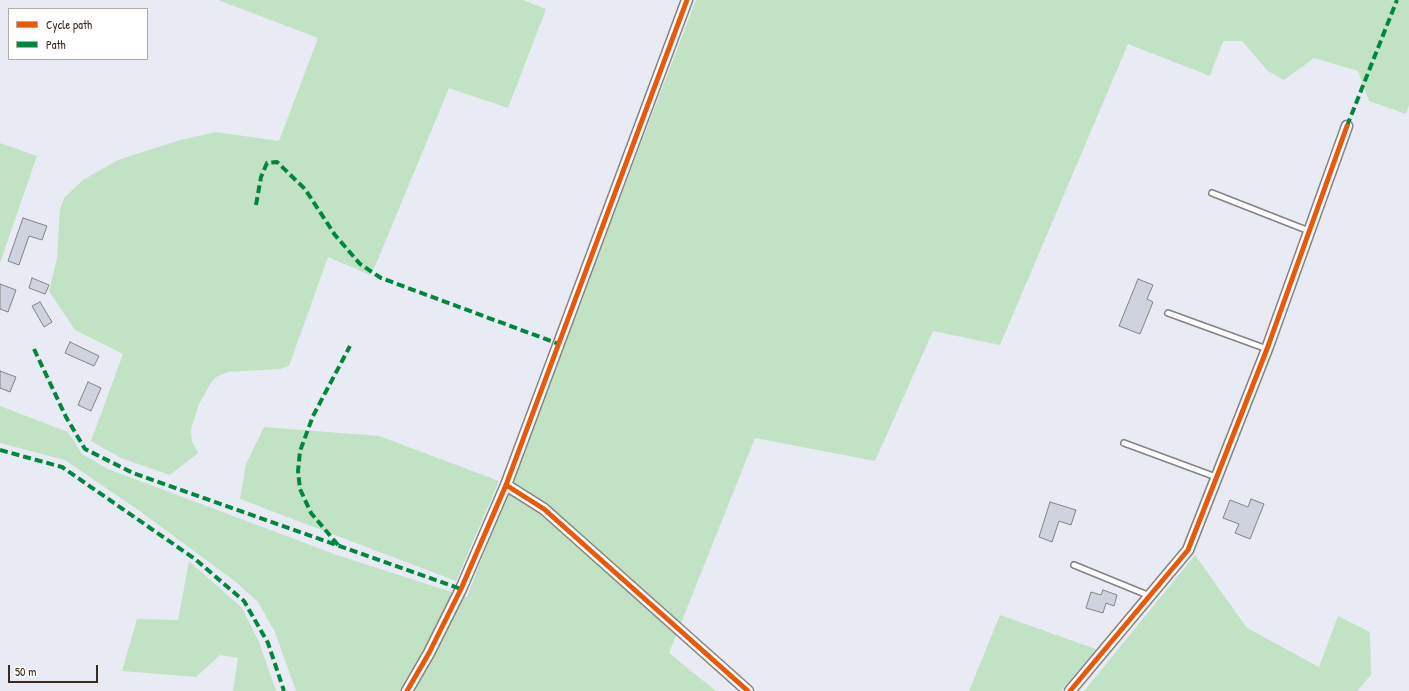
<!DOCTYPE html>
<style>
body{margin:0}
#map{position:relative;width:1409px;height:691px;overflow:hidden;background:#e8ebf3;font-family:"Patrick Hand",sans-serif}
canvas{display:block}
.legend{position:absolute;left:8px;top:8px;width:140px;height:52px;box-sizing:border-box;background:#fff;border:1px solid #b1aaa5;margin:0;padding:5px 7px;list-style:none;font-size:12px;color:#3b2a1e}
.legend li{display:flex;align-items:center;gap:8px;height:20px}
.legend b{width:20px;border:1px solid #b1aaa5}
.scale{position:absolute;left:8px;top:665px;width:90px;height:18px;box-sizing:border-box;border:2px solid #3b2a1e;border-top:0;padding-left:5px;font-size:12px;line-height:14px;white-space:nowrap;color:#3b2a1e;-webkit-text-stroke:3px #fff;paint-order:stroke}
</style>
<div id="map">
<canvas width="1409" height="691"></canvas>
<ul class="legend">
<li><b style="height:5px;background:#e8590c"></b>Cycle path</li>
<li><b style="height:5px;background:#00873e"></b>Path</li>
</ul>
<div class="scale">50 m</div>
</div>
<script>
const context = document.querySelector('canvas').getContext('2d');
context.lineJoin = 'round';
function fillPath(path, color) { context.fillStyle = color; context.fill(path, 'evenodd'); }
const poly = rows => new Path2D(rows.map(r => 'M' + r).join(''));
function stroke(path, color, width, dash) { context.strokeStyle = color; context.lineWidth = width; context.lineCap = dash ? 'butt' : 'round'; context.setLineDash(dash || []); context.stroke(path); }
const green = poly([
 [218,0,523,0,546,9,508,108,449,88,376,264,370,275,328,257,289,366,280,369,228,372,216,377,212,381,199,404,191,429,192,441,198,453,170,475,121,458,91,441,123,354,75,330,49,291,57,258,60,209,64,198,83,180,118,160,177,141,215,132,279,141,318,38],
 [696,0,1409,0,1409,105,1406,114,1369,101,1358,71,1314,58,1284,80,1268,71,1242,41,1223,41,1210,76,1128,44,1000,345,933,331,875,461,755,438,669,653,716,691,296,691,275,632,258,602,236,582,141,512,65,460,0,443,0,406,68,432,82,454,108,469,337,555,467,597],
 [0,143,37,156,0,263],
 [264,427,379,436,499,481,456,581,240,499,246,464],
 [1195,555,1247,628,1319,667,1338,616,1370,632,1371,675,1357,691,1084,691],
 [189,561,242,608,259,642,276,691,233,691,238,658,220,655,196,677,122,671,137,619,178,620],
 [1000,615,1096,649,1061,691,969,691]
]);
const building = poly([
 [23,218,47,226,42,240,29,236,19,265,8,261,23,218],
 [32,278,49,285,45,294,29,288,32,278],
 [1138,279,1153,285,1147,299,1153,302,1140,334,1119,326,1138,279],
 [0,284,16,290,8,312,0,309,0,284],
 [40,302,52,322,44,327,32,306,40,302],
 [70,342,99,356,94,366,65,353,70,342],
 [0,371,16,377,10,392,0,388,0,371],
 [88,382,101,388,91,411,78,405,88,382],
 [1251,499,1264,504,1250,539,1235,533,1239,524,1223,518,1230,500,1248,507,1251,499],
 [1050,502,1076,510,1071,525,1059,521,1052,542,1039,537,1050,502],
 [1103,590,1117,595,1114,606,1106,603,1103,613,1086,608,1091,592,1101,595,1103,590]
]);
const service = poly([
 [1212,193,1309,231],
 [1168,313,1267,349],
 [1124,443,1216,477],
 [1074,565,1150,596]
]);
const minor = poly([
 [506,485,544,509,748,691],
 [407,691,429,653,461,589,506,485,687,0],
 [1070,691,1188,550,1267,349,1347,126]
]);
const quiet = poly([
 [1347,126,1397,0],
 [256,205,261,177,267,163,277,162,305,189,335,235,360,264,381,278,559,344],
 [34,349,66,417,85,449,133,473,461,589],
 [0,450,62,467,195,559,244,601,268,643,284,691],
 [338,545,311,513,300,489,298,471,300,451,313,416,350,346]
]);
const cycleway = poly([
 [506,485,544,509,748,691],
 [407,691,429,653,461,589,506,485,687,0],
 [1070,691,1188,550,1267,349,1347,126]
]);
fillPath(green, '#c1e2c4');
fillPath(building, '#ced3df');
stroke(building, '#848283', 1);
stroke(service, '#848283', 8);
stroke(minor, '#848283', 13);
stroke(service, '#fcfcfd', 5);
stroke(minor, '#fcfcfd', 10);
stroke(quiet, '#00873e', 4, [8, 4]);
stroke(cycleway, '#e8590c', 5);
</script>
